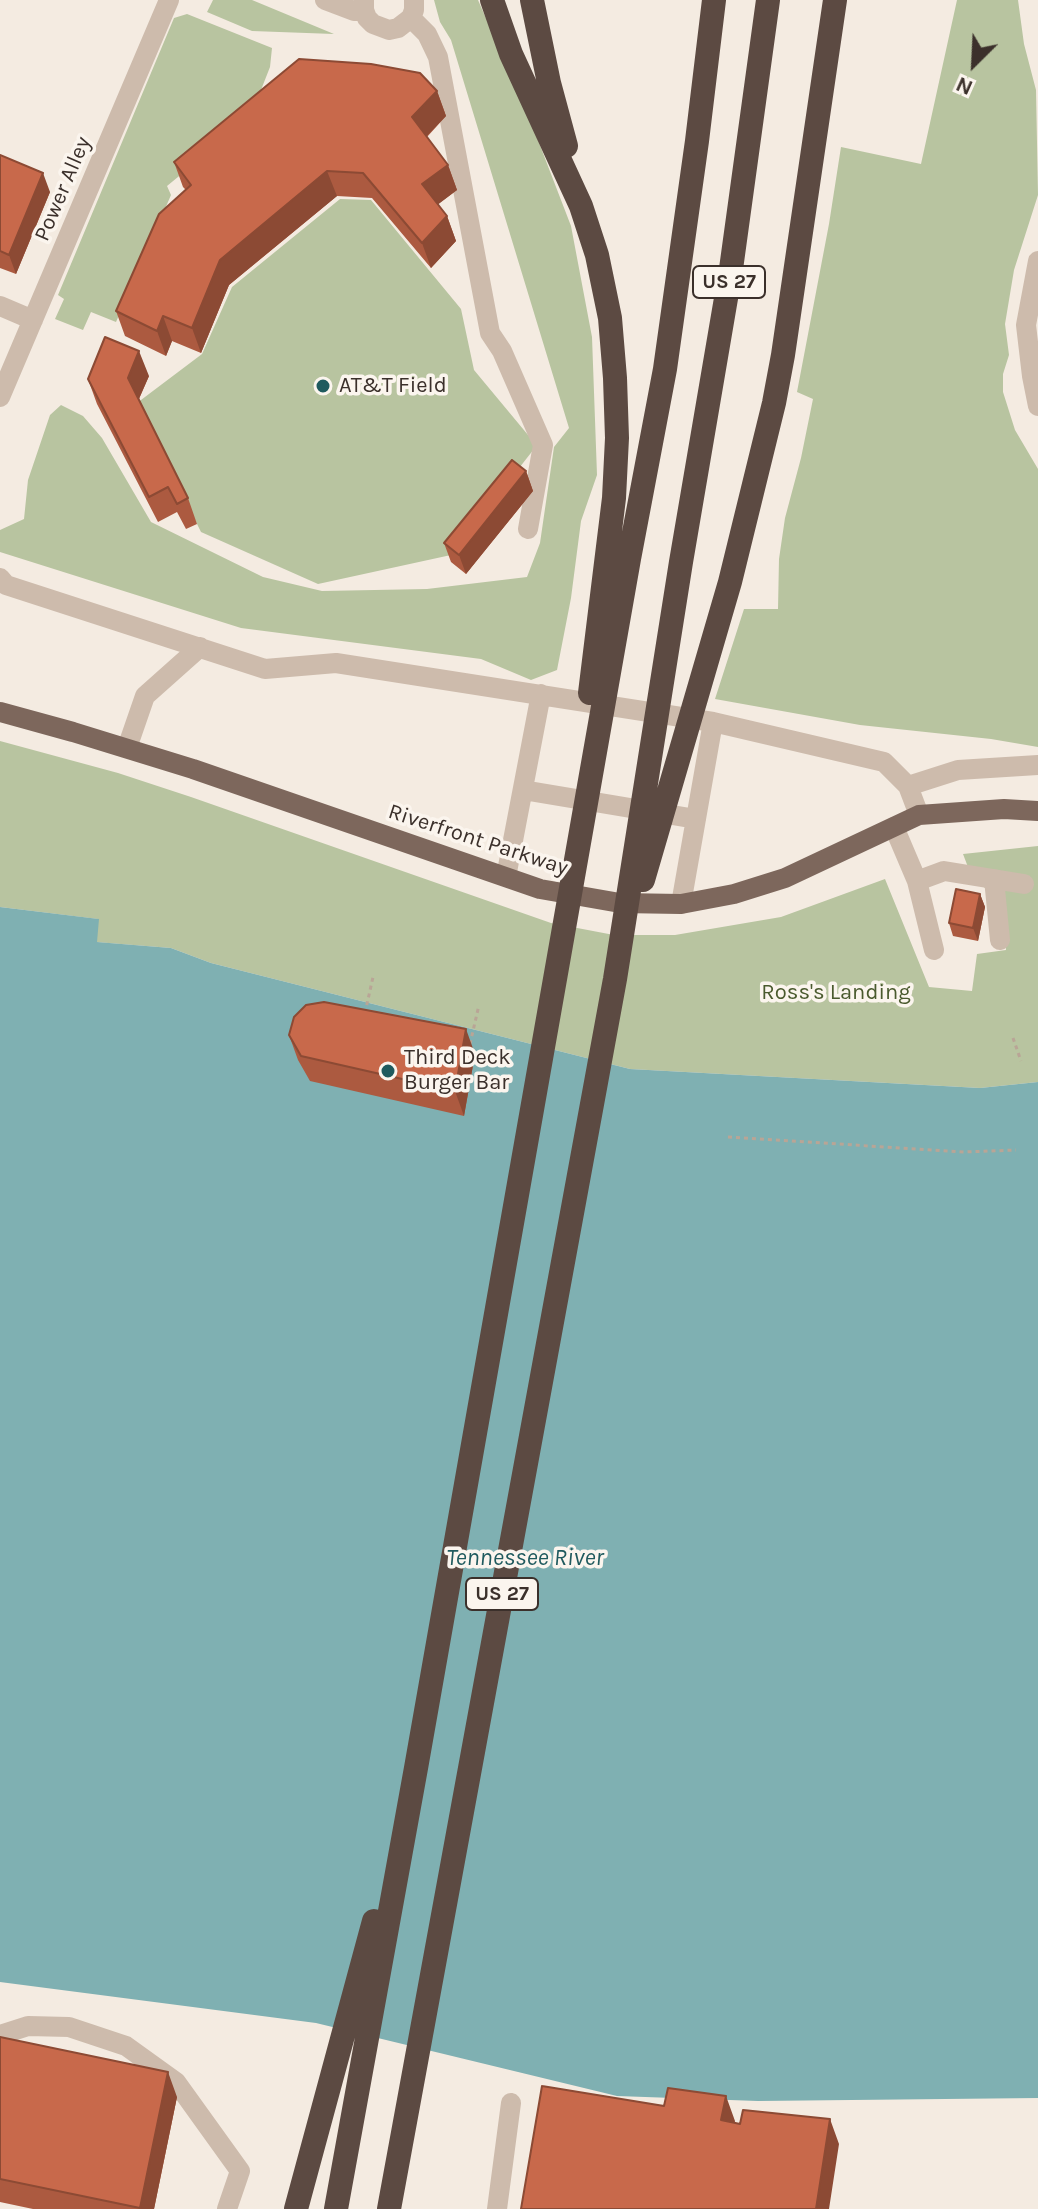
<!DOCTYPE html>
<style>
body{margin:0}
#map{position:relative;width:1038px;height:2209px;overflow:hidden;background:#f4ebe1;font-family:Karla,sans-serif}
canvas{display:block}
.north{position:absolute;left:934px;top:24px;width:80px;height:80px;-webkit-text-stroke:6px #fbf5ee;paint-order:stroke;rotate:204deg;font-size:22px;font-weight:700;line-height:32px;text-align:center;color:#3b302b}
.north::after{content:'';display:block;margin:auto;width:28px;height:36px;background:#3b302b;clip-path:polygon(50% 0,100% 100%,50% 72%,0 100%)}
</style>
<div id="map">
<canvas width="1038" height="2209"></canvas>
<div class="north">N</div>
</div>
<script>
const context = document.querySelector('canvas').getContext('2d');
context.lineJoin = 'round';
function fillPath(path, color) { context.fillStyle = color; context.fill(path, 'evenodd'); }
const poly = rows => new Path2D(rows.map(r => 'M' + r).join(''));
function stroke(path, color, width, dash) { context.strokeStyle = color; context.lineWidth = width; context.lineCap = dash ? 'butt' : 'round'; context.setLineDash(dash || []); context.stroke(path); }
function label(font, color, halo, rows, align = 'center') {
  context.font = font + ' Karla,sans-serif'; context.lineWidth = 7; context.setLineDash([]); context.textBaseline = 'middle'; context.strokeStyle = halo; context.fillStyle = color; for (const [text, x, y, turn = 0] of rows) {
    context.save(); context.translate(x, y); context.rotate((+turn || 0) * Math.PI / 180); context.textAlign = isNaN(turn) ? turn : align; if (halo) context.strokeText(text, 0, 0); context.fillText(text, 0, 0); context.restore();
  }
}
const green = poly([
 [213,0,252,0,334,34,252,31,207,12],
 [434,0,478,0,531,122,571,226,592,337,597,475,581,521,571,598,557,670,531,680,481,659,241,628,0,552,0,530,24,519,28,480,50,415,61,405,83,416,102,438,151,522,263,577,322,591,427,589,527,577,540,543,554,447,569,428,451,40,440,22],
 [957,0,1018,0,1024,44,1036,90,1038,195,1014,270,1005,324,1009,355,1003,374,1003,392,1015,430,1038,469,1038,747,991,739,860,725,715,699,744,609,778,609,779,559,785,518,801,458,813,399,797,392,829,224,841,147,921,164],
 [187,14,272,48,270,67,250,118,167,186,171,195,116,322,91,312,83,330,55,319,64,299,58,295,174,18],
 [340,199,371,200,461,309,474,370,533,441,534,449,451,555,318,584,201,532,137,403,202,354,232,287],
 [0,741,118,773,191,797,551,923,614,935,675,935,781,917,885,879,929,987,972,991,977,954,1006,950,1000,902,971,875,963,854,1038,846,1038,1082,980,1088,630,1069,211,963,171,948,96,942,98,919,0,907]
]);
const water = poly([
 [0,907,99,919,97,942,171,948,211,963,630,1069,980,1088,1038,1082,1038,2098,758,2101,617,2096,316,2023,0,1982]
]);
const path = poly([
 [365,1013,373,977],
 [1013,1038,1021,1061],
 [470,1044,479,1005],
 [728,1137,964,1152,1016,1150]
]);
const minor = poly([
 [325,0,354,11,364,10],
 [364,0,364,10,367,18,373,24,389,30,398,28,411,18,414,10,414,0],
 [411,18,427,34,438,57,490,333,502,351,543,445,528,529],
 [1038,261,1026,325,1032,376,1038,406],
 [0,306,33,320],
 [0,397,169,0],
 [0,578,6,585,265,669,336,663,713,722,884,762,908,786],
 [127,748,145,696,200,647],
 [523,790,696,819],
 [919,815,908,786,958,770,1038,765],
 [894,827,917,881,934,950],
 [506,877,541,694],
 [994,879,1000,940],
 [917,881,944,871,1024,884],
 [681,904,713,722],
 [0,2035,28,2026,69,2027,126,2046,176,2082,240,2171,227,2209],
 [497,2209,511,2103]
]);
const major = poly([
 [0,712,73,732,193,769,540,889,620,903,681,904,734,894,785,878,919,815,1004,809,1038,811]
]);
const highway = poly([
 [492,0,511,54,581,206,597,255,610,318,615,378,617,438,614,498,590,693],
 [532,0,549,83,566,146],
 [643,880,730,582,774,403,783,355,835,0],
 [296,2209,374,1921],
 [336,2209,416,1768,629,559,665,369,697,141,714,0],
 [389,2209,615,979,681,562,731,269,768,0]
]);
const wall = poly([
 [437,91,446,116,427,137,448,165,457,190,438,204,447,216,456,241,431,268,372,198,337,196,229,285,201,353,172,341,166,356,125,336,116,311,186,190,183,187,174,162],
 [0,155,50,192,16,274,0,268],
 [149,376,139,399,188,498,197,524,186,529,177,512,158,522,97,404,88,379],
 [526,471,533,491,466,574,451,562,444,543],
 [980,894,985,907,978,941,953,936,949,923],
 [289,1035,475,1054,464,1116,310,1081,298,1060],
 [0,2037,177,2097,154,2209,33,2209,0,2202]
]);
const shadedWall = poly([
 [437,91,446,116,421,142,412,117],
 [448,165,457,190,432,209,422,184],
 [327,171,337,196,229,285,201,353,192,328,220,260],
 [43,173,50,192,16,274,9,255],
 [447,216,456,241,431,268,422,243],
 [163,316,172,341,166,356,157,331],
 [139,351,149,376,137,403,128,378],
 [526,471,533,491,466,574,459,555],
 [980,894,985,907,978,941,973,928],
 [466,1029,475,1054,464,1116,455,1091],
 [168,2072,177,2097,154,2209,140,2209],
 [726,2096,735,2121,731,2145,721,2120],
 [830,2119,839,2144,829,2209,816,2209]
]);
const building = poly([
 [299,59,371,64,420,73,437,91,412,117,448,165,422,184,447,216,422,243,363,173,327,171,220,260,192,328,163,316,157,331,116,311,159,214,191,185,174,162,299,59],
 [0,155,43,173,9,255,0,251,0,155],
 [105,337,139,351,128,378,188,498,177,504,168,487,149,497,88,379,105,337],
 [512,460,526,471,459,555,444,543,512,460],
 [956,889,980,894,973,928,949,923,956,889],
 [324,1002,466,1029,455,1091,301,1056,289,1035,294,1017,306,1005,324,1002],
 [0,2037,168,2072,140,2208,0,2179,0,2037],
 [542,2086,664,2106,668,2088,726,2096,721,2120,740,2124,743,2110,830,2119,816,2209,521,2209,542,2086]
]);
const markers = [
 [323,386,8,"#1f5a5e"],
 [388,1071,8,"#1f5a5e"]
];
const shields = [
 [729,282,72],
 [502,1594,72]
];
const shieldNames = [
 ["US 27",729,282],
 ["US 27",502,1594]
];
const streetNames = [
 ["Power Alley",63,189,-67],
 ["Riverfront Parkway",478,840,18]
];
const poiNames = [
 ["AT&T Field",339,386],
 ["Third Deck",404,1058],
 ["Burger Bar",404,1083]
];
const parkNames = [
 ["Ross's Landing",836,993]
];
const waterNames = [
 ["Tennessee River",525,1558]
];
fillPath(green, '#b8c4a0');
fillPath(water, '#7fb0b2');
stroke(path, '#b9a596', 3, [4, 4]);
stroke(minor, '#cdbbac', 20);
stroke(major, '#7d675c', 20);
stroke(highway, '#5c4a42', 24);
fillPath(wall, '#ac5a40');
fillPath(shadedWall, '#8c4a34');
fillPath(building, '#c8694b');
stroke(building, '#8c4a34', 2);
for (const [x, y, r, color] of markers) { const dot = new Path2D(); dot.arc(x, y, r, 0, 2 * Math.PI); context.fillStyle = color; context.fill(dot); stroke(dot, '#fbf5ee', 3); }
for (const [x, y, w] of shields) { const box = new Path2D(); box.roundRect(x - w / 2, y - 16, w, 32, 6); context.fillStyle = '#fbf5ee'; context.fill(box); stroke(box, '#3b302b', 2); }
label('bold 20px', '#3b302b', null, shieldNames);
label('22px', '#3b302b', '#fbf5ee', streetNames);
label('22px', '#3b302b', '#fbf5ee', poiNames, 'left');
label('22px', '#4a5a2e', '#fbf5ee', parkNames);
label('italic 24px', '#1f5a5e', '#fbf5ee', waterNames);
</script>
